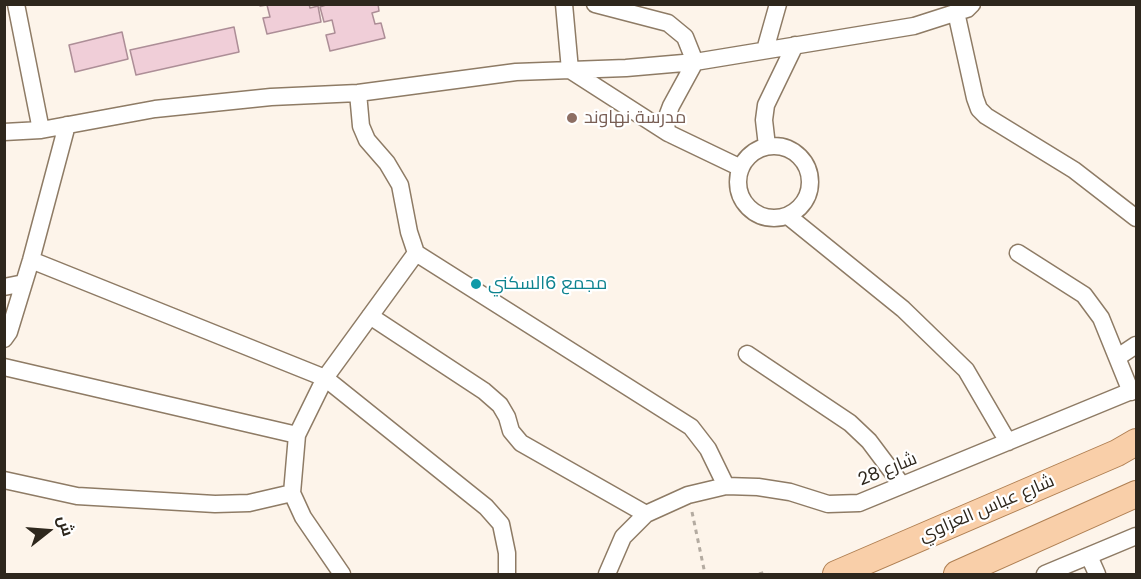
<!DOCTYPE html>
<meta charset="utf-8">
<style>
body{margin:0}
#map{position:relative;width:1141px;height:579px;overflow:hidden;background:#fdf4ea;font-family:Poppins,Cairo,sans-serif}
canvas{display:block}
.frame{position:absolute;inset:0;border:6px solid #2e271d;pointer-events:none}
.north{position:absolute;left:18px;top:501px;width:60px;height:60px;-webkit-text-stroke:4px #fff;paint-order:stroke;rotate:73deg;font-size:16px;font-weight:700;line-height:24px;text-align:center;color:#2e271d}
.north::after{content:'';display:block;margin:auto;width:21px;height:27px;background:#2e271d;clip-path:polygon(50% 0,100% 100%,50% 72%,0 100%)}
</style>
<div id="map">
<canvas width="1141" height="579"></canvas>
<div class="frame"></div>
<div class="north">ش</div>
</div>
<script>
const context = document.querySelector('canvas').getContext('2d');
context.lineJoin = 'round';
function fillPath(path, color) { context.fillStyle = color; context.fill(path, 'evenodd'); }
const poly = rows => new Path2D(rows.map(r => 'M' + r).join(''));
function stroke(path, color, width, dash) { context.strokeStyle = color; context.lineWidth = width; context.lineCap = dash ? 'butt' : 'round'; context.setLineDash(dash || []); context.stroke(path); }
function label(font, color, halo, rows, align = 'center') {
  context.font = font + ' Poppins,Cairo,sans-serif'; context.lineWidth = 4.5; context.setLineDash([]); context.textBaseline = 'middle'; context.strokeStyle = halo; context.fillStyle = color; for (const [text, x, y, turn = 0] of rows) {
    context.save(); context.translate(x, y); context.rotate((+turn || 0) * Math.PI / 180); context.textAlign = isNaN(turn) ? turn : align; if (halo) context.strokeText(text, 0, 0); context.fillText(text, 0, 0); context.restore();
  }
}
const building = poly([
 [260,4,309,4,310,8,318,6,321,22,267,34,263,18,270,17,267,5,260,6,260,4],
 [329,4,378,4,379,11,372,13,375,24,381,23,385,38,330,51,326,35,335,33,332,20,324,22,320,7,329,4],
 [234,27,239,52,136,75,130,50,234,27],
 [122,32,128,59,75,72,69,45,122,32]
]);
const path = poly([
 [692,512,705,574],
 [759,574,766,572,767,574]
]);
const street = poly([
 [16,4,41,130],
 [564,4,570,70,668,133],
 [595,4,668,23,685,37,695,62,671,106,665,122,668,133,741,168],
 [956,12,975,98,979,109,986,116,1074,170,1136,218],
 [765,50,778,4],
 [358,93,361,126,367,140,387,163,400,185,409,232,416,253,691,427,708,449,726,486],
 [4,132,41,130,155,109,271,97,358,93,516,72,626,68,695,62,914,26,967,9,972,4],
 [767,146,764,120,766,105,795,45],
 '738 182a36 36 0 1 1 72 0a36 36 0 1 1-72 0Z',
 [788,216,903,309,966,370,1008,442],
 [1018,253,1084,295,1101,318,1131,392],
 [31,260,325,378,486,507,501,524,507,553,507,574],
 [4,287,24,283],
 [370,316,484,391,500,405,507,417,511,431,521,443,646,514],
 [4,339,9,332,31,260,67,125],
 [747,354,850,423,869,441,902,485],
 [1118,357,1136,345],
 [4,367,297,435],
 [4,480,77,496,215,504,249,503,292,493],
 [1089,556,1097,574],
 [342,574,303,517,292,493,297,435,325,378,416,253],
 [607,574,623,537,646,514,688,495,726,486,758,487,790,492,828,504,859,503,1136,389],
 [1045,574,1136,536]
]);
const primary = poly([
 [836,574,1117,453,1136,442],
 [957,574,1136,494]
]);
const markers = [
 [572,118,6,"#8d6e63"],
 [476,284,6,"#0f9aa8"]
];
const educationNames = [
 ["مدرسة نهاوند",584,118]
];
const cultureNames = [
 ["مجمع 6السكني",488,284]
];
const streetNames = [
 ["شارع 28",888,470,-22],
 ["شارع عباس العزاوي",987,509,-23]
];
fillPath(building, '#f0ced8');
stroke(building, '#ad8e97', 1.5);
stroke(street, '#8e7b65', 19);
stroke(primary, '#af7f52', 28);
stroke(path, '#b4aba1', 3, [4.5, 4.5]);
stroke(street, '#fff', 16);
stroke(primary, '#f9cfa9', 26);
for (const [x, y, r, color] of markers) { const dot = new Path2D(); dot.arc(x, y, r, 0, 2 * Math.PI); context.fillStyle = color; context.fill(dot); stroke(dot, '#fff', 2); }
label('18px', '#785e54', '#fff', educationNames, 'left');
label('18px', '#0d838f', '#fff', cultureNames, 'left');
label('18px', '#2e271d', '#fff', streetNames);
</script>
